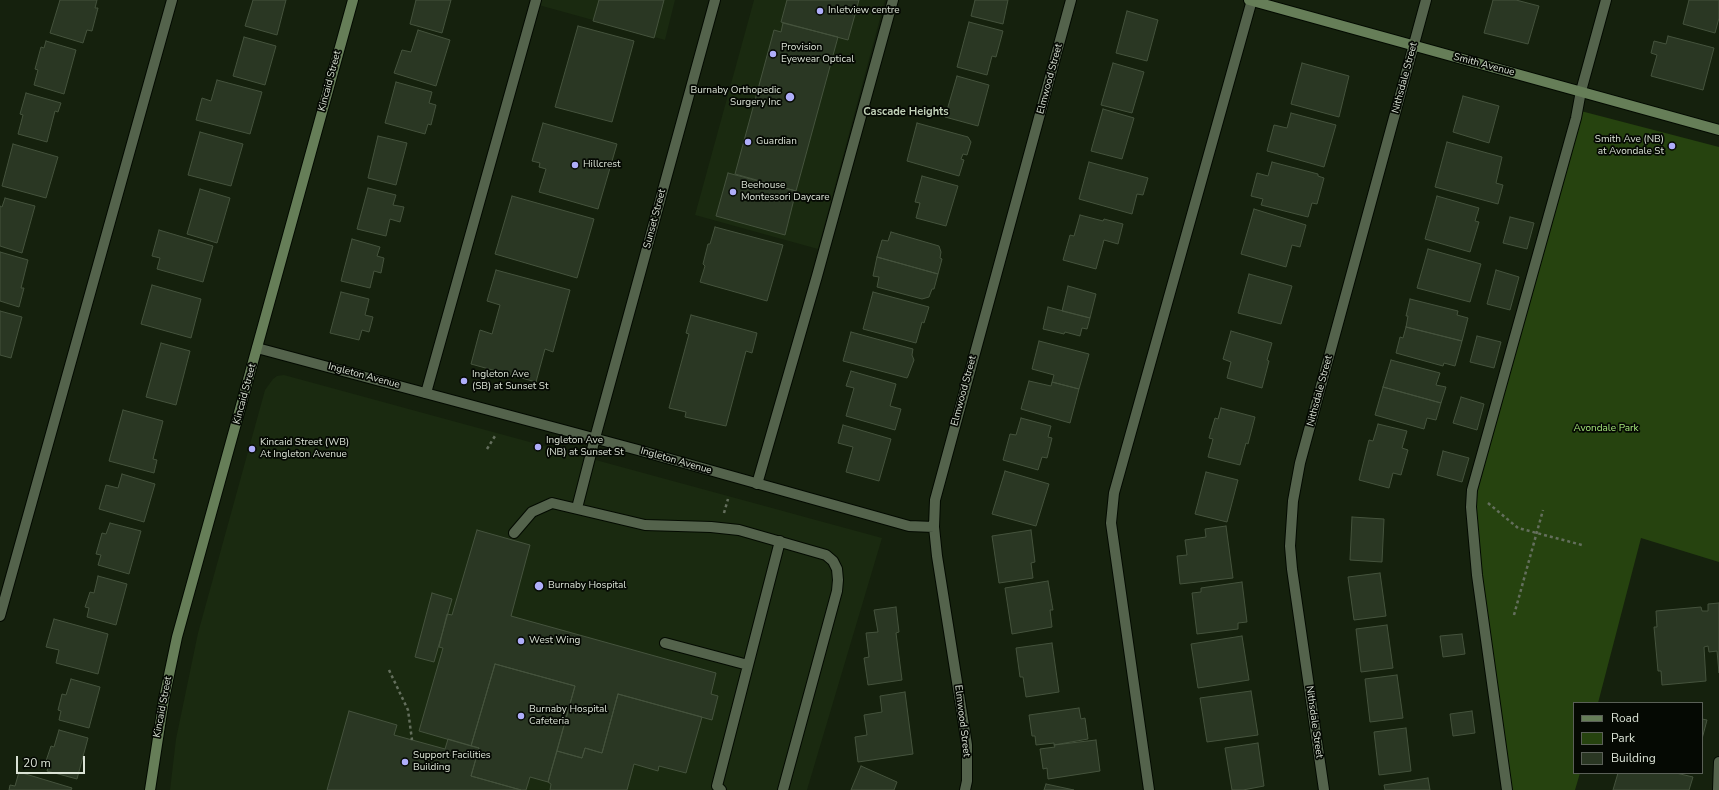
<!DOCTYPE html>
<style>
body{margin:0}
#map{position:relative;width:1719px;height:790px;overflow:hidden;background:#15210d;font-family:"Nunito Sans",sans-serif}
canvas{display:block}
.legend{position:absolute;left:1573px;top:702px;width:130px;height:72px;box-sizing:border-box;background:#050903;border:1px solid #5a6057;margin:0;padding:5px 7px;list-style:none;font-size:12px;color:#dae2d5}
.legend li{display:flex;align-items:center;gap:8px;height:20px}
.legend b{width:20px;border:1px solid #5a6057}
.scale{position:absolute;left:16px;top:756px;width:69px;height:18px;box-sizing:border-box;border:2px solid #dae2d5;border-top:0;padding-left:5px;font-size:12px;line-height:14px;white-space:nowrap;color:#dae2d5;-webkit-text-stroke:3px #050903;paint-order:stroke}
</style>
<div id="map">
<canvas width="1719" height="790"></canvas>
<ul class="legend">
<li><b style="height:5px;background:#667e58"></b>Road</li>
<li><b style="height:11px;background:#26430f"></b>Park</li>
<li><b style="height:11px;background:#2a3723"></b>Building</li>
</ul>
<div class="scale">20 m</div>
</div>
<script>
const context = document.querySelector('canvas').getContext('2d');
context.lineJoin = 'round';
function fillPath(path, color) { context.fillStyle = color; context.fill(path, 'evenodd'); }
const poly = rows => new Path2D(rows.map(r => 'M' + r).join(''));
function stroke(path, color, width, dash) { context.strokeStyle = color; context.lineWidth = width; context.lineCap = dash ? 'butt' : 'round'; context.setLineDash(dash || []); context.stroke(path); }
function label(font, color, halo, rows, align = 'center') {
  context.font = font + ' "Nunito Sans",sans-serif'; context.lineWidth = 3.5; context.setLineDash([]); context.textBaseline = 'middle'; context.strokeStyle = halo; context.fillStyle = color; for (const [text, x, y, turn = 0] of rows) {
    context.save(); context.translate(x, y); context.rotate((+turn || 0) * Math.PI / 180); context.textAlign = isNaN(turn) ? turn : align; if (halo) context.strokeText(text, 0, 0); context.fillText(text, 0, 0); context.restore();
  }
}
const built = poly([
 [536,0,675,0,665,40,535,4],
 [754,0,885,0,818,249,695,215],
 [284,375,882,538,807,790,170,790,176,739,198,633,265,390,273,379,277,376]
]);
const green = poly([
 [1577,110,1719,147,1719,562,1641,538,1598,703,1574,703,1574,773,1580,773,1575,790,1507,790,1471,507]
]);
const building = poly([
 [60,0,97,0,95,8,98,8,92,31,87,30,83,43,50,33,60,0],
 [253,0,286,0,277,35,245,26,253,0],
 [416,0,451,0,442,33,410,24,416,0],
 [599,0,664,0,654,38,593,21,599,0],
 [787,0,859,0,848,40,781,22,787,0],
 [975,0,1008,0,1003,24,971,16,975,0],
 [1493,0,1516,0,1539,6,1528,44,1484,33,1493,0],
 [1689,0,1719,0,1719,18,1715,33,1683,24,1689,0],
 [1127,11,1158,20,1147,61,1116,53,1127,11],
 [969,22,1003,31,996,57,992,56,987,75,957,67,969,22],
 [783,23,838,37,796,191,735,174,774,30,781,32,783,23],
 [578,26,634,41,612,122,555,107,578,26],
 [418,30,450,40,436,86,394,73,402,50,411,52,418,30],
 [1668,36,1714,48,1703,90,1651,76,1657,55,1651,53,1654,41,1666,44,1668,36],
 [244,37,276,46,265,85,233,76,244,37],
 [46,41,76,50,64,94,34,85,38,70,35,69,41,47,44,48,46,41],
 [1113,63,1144,72,1132,113,1101,105,1113,63],
 [1302,63,1349,76,1339,117,1291,104,1302,63],
 [957,76,989,85,978,126,945,117,957,76],
 [217,80,262,92,250,134,196,120,202,98,211,101,217,80],
 [396,82,432,92,429,103,436,105,431,125,428,124,425,134,385,123,396,82],
 [26,93,61,103,58,112,55,111,47,142,18,134,23,115,20,114,26,93],
 [1463,96,1499,106,1489,143,1453,132,1463,96],
 [1103,109,1134,118,1122,159,1091,151,1103,109],
 [1291,113,1336,125,1324,167,1267,151,1274,125,1287,128,1291,113],
 [543,123,617,144,598,209,539,192,546,169,539,167,540,163,532,161,543,123],
 [917,123,968,137,971,142,967,155,963,154,961,159,964,160,959,176,907,161,917,123],
 [200,132,243,144,231,186,188,175,200,132],
 [378,136,407,143,396,185,368,178,378,136],
 [1447,142,1502,157,1496,183,1503,185,1498,204,1435,187,1447,142],
 [13,144,58,157,46,198,2,186,13,144],
 [1089,162,1148,178,1143,195,1137,194,1132,214,1079,199,1089,162],
 [1272,162,1318,174,1318,176,1324,178,1317,204,1312,203,1308,217,1261,205,1263,199,1251,196,1257,173,1268,176,1272,162],
 [728,173,796,191,785,235,716,216,728,173],
 [922,176,958,186,946,226,916,218,920,203,915,202,922,176],
 [368,188,396,195,393,205,404,207,400,222,390,219,386,236,357,229,368,188],
 [200,189,230,198,217,243,187,234,200,189],
 [512,196,594,219,577,278,495,254,512,196],
 [1437,196,1479,208,1475,221,1479,222,1470,252,1425,239,1437,196],
 [5,198,35,206,22,253,0,246,0,206,2,207,5,198],
 [1254,209,1306,225,1300,247,1292,245,1286,267,1241,254,1254,209],
 [1080,215,1103,221,1104,219,1123,224,1118,244,1104,240,1096,269,1063,260,1070,235,1074,236,1080,215],
 [1510,217,1534,223,1527,249,1503,243,1510,217],
 [715,227,783,245,767,301,700,282,705,266,703,264,708,244,710,244,715,227],
 [159,230,213,246,203,282,157,269,160,258,152,256,159,230],
 [891,232,939,246,941,252,940,258,942,259,938,274,877,257,882,240,888,241,891,232],
 [352,239,380,247,377,256,384,258,381,273,374,271,370,288,341,281,352,239],
 [1428,249,1481,264,1470,302,1417,288,1428,249],
 [0,252,28,260,21,288,24,288,19,307,0,301,0,252],
 [877,257,938,274,934,289,932,289,929,297,922,299,877,287,879,277,873,276,877,257],
 [496,270,570,290,553,352,545,349,536,382,471,364,480,330,492,334,500,305,487,301,496,270],
 [1496,270,1519,277,1510,310,1487,304,1496,270],
 [1249,274,1292,286,1281,324,1238,313,1249,274],
 [152,285,201,299,191,338,141,324,152,285],
 [1068,286,1096,294,1090,318,1062,311,1068,286],
 [341,292,369,299,365,315,373,317,369,332,362,330,359,340,330,333,341,292],
 [873,292,929,307,924,323,922,322,916,343,863,329,873,292],
 [1410,299,1458,311,1457,315,1468,318,1462,341,1406,327,1408,316,1406,316,1410,299],
 [1048,307,1090,318,1087,329,1082,328,1080,336,1065,332,1064,334,1043,329,1048,307],
 [0,311,22,317,11,358,0,355,0,311],
 [691,315,757,333,752,353,746,351,726,426,685,417,686,412,669,408,689,334,686,333,691,315],
 [1406,327,1462,341,1455,366,1444,363,1443,366,1396,353,1400,337,1403,338,1406,327],
 [1231,331,1272,343,1267,360,1269,361,1262,388,1227,378,1231,362,1223,359,1231,331],
 [851,332,913,349,912,355,914,360,908,376,907,378,843,361,851,332],
 [1477,336,1501,342,1494,368,1470,362,1477,336],
 [1039,341,1089,354,1079,389,1052,382,1054,375,1032,369,1039,341],
 [161,343,190,351,176,405,146,397,161,343],
 [1391,360,1440,373,1436,385,1446,387,1441,403,1383,387,1391,360],
 [851,371,896,384,890,406,901,409,895,430,846,416,854,388,846,386,851,371],
 [1029,381,1051,386,1052,382,1079,389,1070,423,1021,409,1029,381],
 [1383,387,1441,403,1436,420,1427,418,1424,429,1375,415,1383,387],
 [1461,397,1484,404,1477,430,1453,423,1461,397],
 [1221,408,1255,417,1248,444,1246,443,1240,465,1208,457,1213,439,1209,438,1215,418,1218,419,1221,408],
 [123,410,163,421,153,459,157,460,154,473,109,461,123,410],
 [1021,418,1051,426,1048,437,1052,438,1047,458,1042,457,1038,470,1003,460,1010,434,1016,435,1021,418],
 [1378,424,1407,431,1402,448,1408,450,1401,475,1393,473,1389,488,1359,480,1369,440,1373,441,1378,424],
 [843,425,891,439,879,481,846,472,853,447,838,443,843,425],
 [1443,451,1469,458,1462,482,1437,475,1443,451],
 [1005,471,1049,484,1036,526,992,514,1005,471],
 [1206,472,1238,480,1227,522,1195,514,1206,472],
 [122,474,155,484,144,522,99,509,106,485,118,488,122,474],
 [1352,517,1384,519,1382,562,1350,560,1352,517],
 [110,523,141,531,129,574,98,565,101,555,96,554,102,533,106,534,110,523],
 [1226,526,1233,578,1180,584,1177,556,1187,555,1185,540,1206,537,1205,529,1226,526],
 [477,530,530,545,511,616,716,673,711,694,718,696,712,720,618,694,602,753,585,748,582,758,557,751,575,686,495,664,471,746,419,731,443,648,439,647,447,614,452,615,477,530],
 [1031,530,1035,562,1031,563,1033,578,999,583,992,536,1031,530],
 [1380,573,1386,616,1354,620,1348,577,1380,573],
 [98,576,127,584,116,625,87,617,89,608,85,607,90,592,94,593,98,576],
 [1048,581,1053,610,1050,610,1052,627,1012,634,1005,588,1048,581],
 [1242,582,1247,622,1238,623,1238,629,1197,634,1192,593,1201,592,1201,588,1242,582],
 [432,593,452,599,434,662,415,657,432,593],
 [1719,603,1719,673,1717,651,1709,652,1708,646,1704,647,1706,681,1662,685,1661,671,1658,671,1654,627,1657,627,1656,611,1701,607,1702,611,1708,611,1708,604,1719,603],
 [896,607,899,632,896,633,902,680,868,685,864,658,869,657,866,633,878,632,874,610,896,607],
 [54,619,108,634,98,674,56,663,59,650,46,647,54,619],
 [1387,625,1393,668,1361,672,1356,629,1387,625],
 [1462,634,1465,654,1443,657,1440,636,1462,634],
 [1242,636,1249,680,1198,688,1191,644,1242,636],
 [1052,643,1059,692,1026,697,1023,677,1020,677,1016,648,1052,643],
 [495,664,575,686,548,782,530,777,526,790,521,790,471,776,479,748,471,746,495,664],
 [1397,675,1403,718,1370,722,1365,679,1397,675],
 [71,679,100,687,89,728,59,720,61,711,58,710,62,694,66,695,71,679],
 [1251,691,1258,735,1207,742,1200,698,1251,691],
 [905,692,913,754,858,762,855,737,867,735,864,715,882,712,880,696,905,692],
 [618,694,702,717,686,773,659,766,658,771,634,764,627,790,550,790,551,784,548,782,557,751,582,758,585,748,602,753,618,694],
 [1079,708,1081,719,1085,718,1088,739,1054,745,1054,743,1036,745,1035,736,1032,736,1029,715,1079,708],
 [349,711,397,725,394,735,445,749,448,739,479,748,471,776,521,790,327,790,349,711],
 [1472,711,1475,733,1453,736,1450,714,1472,711],
 [1702,719,1707,720,1702,739,1702,719],
 [1406,728,1411,771,1379,775,1374,732,1406,728],
 [59,730,88,738,77,779,47,771,50,762,46,761,51,746,54,747,59,730],
 [1096,740,1100,771,1048,779,1047,768,1043,769,1040,749,1055,747,1054,745,1096,740],
 [1258,743,1264,786,1243,790,1232,790,1225,748,1258,743],
 [861,766,897,782,894,790,851,790,861,766],
 [19,772,72,788,71,790,9,790,10,785,15,786,19,772],
 [1618,773,1676,773,1693,777,1689,790,1613,790,1618,773],
 [1428,778,1430,790,1385,790,1384,785,1428,778],
 [1046,784,1074,790,1044,790,1046,784]
]);
const path = poly([
 [487,449,495,436],
 [1488,503,1518,528,1582,545],
 [724,513,728,499],
 [1514,615,1543,510],
 [389,670,408,710,412,740]
]);
const lane = poly([
 [426,393,536,0],
 [757,484,817,276,893,0],
 [577,508,595,438],
 [514,533,532,512,552,503,645,525,711,527,739,530,826,555,833,561,837,569,838,580,837,591,783,790],
 [0,616,172,0],
 [665,643,748,665],
 [721,790,717,786,780,541],
 [1149,790,1111,523,1114,493,1252,0],
 [1507,790,1477,575,1471,507,1472,490,1576,118,1581,91,1606,0]
]);
const street = poly([
 [257,348,638,450,909,526,934,527],
 [595,438,715,0],
 [965,790,967,781,967,745,937,556,934,527,935,500,1071,0],
 [1324,790,1292,569,1290,546,1293,501,1300,463,1426,0],
 [1718,790,1719,762]
]);
const secondary = poly([
 [1249,0,1719,130],
 [150,790,164,699,177,637,353,0]
]);
const markers = [
 [820,11,4,"#afaefa"],
 [773,54,4,"#afaefa"],
 [790,97,5,"#afaefa"],
 [748,142,4,"#afaefa"],
 [1672,146,4,"#afaefa"],
 [575,165,4,"#afaefa"],
 [733,192,4,"#afaefa"],
 [464,381,4,"#afaefa"],
 [538,447,4,"#afaefa"],
 [252,449,4,"#afaefa"],
 [539,586,5,"#afaefa"],
 [521,641,4,"#afaefa"],
 [521,716,4,"#afaefa"],
 [405,762,4,"#afaefa"]
];
const poiNames = [
 ["Inletview centre",828,11],
 ["Provision",781,48],
 ["Eyewear Optical",781,60],
 ["Burnaby Orthopedic",781,91,"right"],
 ["Surgery Inc",781,103,"right"],
 ["Smith Ave (NB)",1664,140,"right"],
 ["at Avondale St",1664,152,"right"],
 ["Guardian",756,142],
 ["Hillcrest",583,165],
 ["Beehouse",741,186],
 ["Montessori Daycare",741,198],
 ["Ingleton Ave",472,375],
 ["(SB) at Sunset St",472,387],
 ["Ingleton Ave",546,441],
 ["(NB) at Sunset St",546,453],
 ["Kincaid Street (WB)",260,443],
 ["At Ingleton Avenue",260,455],
 ["Burnaby Hospital",548,586],
 ["West Wing",529,641],
 ["Burnaby Hospital",529,710],
 ["Cafeteria",529,722],
 ["Support Facilities",413,756],
 ["Building",413,768]
];
const streetNames = [
 ["Smith Avenue",1484,65,15],
 ["Nithsdale Street",1405,78,-75],
 ["Elmwood Street",1050,79,-75],
 ["Kincaid Street",330,81,-75],
 ["Sunset Street",655,219,-75],
 ["Ingleton Avenue",364,376,15],
 ["Elmwood Street",964,391,-75],
 ["Nithsdale Street",1320,391,-75],
 ["Kincaid Street",245,394,-75],
 ["Ingleton Avenue",676,461,16],
 ["Kincaid Street",163,707,-79],
 ["Elmwood Street",962,721,83],
 ["Nithsdale Street",1314,722,82]
];
const parkNames = [
 ["Avondale Park",1606,429]
];
const neighbourhoodNames = [
 ["Cascade Heights",906,112]
];
fillPath(built, '#1a2a10');
fillPath(green, '#26430f');
fillPath(building, '#2a3723');
stroke(building, '#45533d', 1);
stroke(lane, '#030a00', 12);
stroke(street, '#030a00', 12);
stroke(secondary, '#030a00', 12);
stroke(path, '#646f5d', 2.5, [3, 3]);
stroke(lane, '#54634c', 10);
stroke(street, '#54634c', 10);
stroke(secondary, '#667e58', 10);
for (const [x, y, r, color] of markers) { const dot = new Path2D(); dot.arc(x, y, r, 0, 2 * Math.PI); context.fillStyle = color; context.fill(dot); stroke(dot, '#050903', 1.5); }
label('10px', '#dae2d5', '#050903', poiNames, 'left');
label('10px', '#dae2d5', '#050903', streetNames);
label('10px', '#a5e57a', '#050903', parkNames);
label('bold 11px', '#c1d1b8', '#050903', neighbourhoodNames);
</script>
